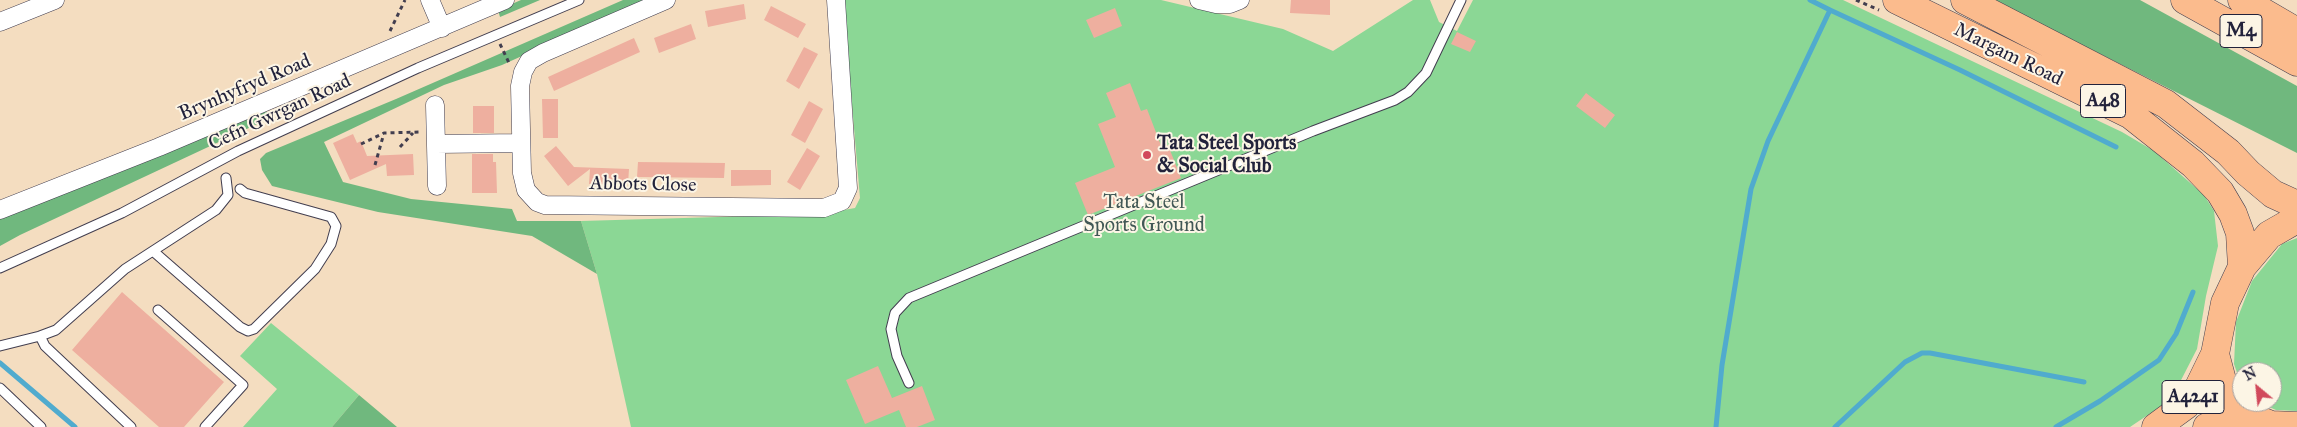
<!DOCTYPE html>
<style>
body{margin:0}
#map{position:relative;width:2297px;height:427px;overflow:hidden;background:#f4ddc0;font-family:"IM FELL Great Primer",serif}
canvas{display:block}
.north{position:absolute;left:2232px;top:362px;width:50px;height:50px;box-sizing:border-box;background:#fcf5e5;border:1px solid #a5a1a1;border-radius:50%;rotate:332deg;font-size:14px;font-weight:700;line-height:20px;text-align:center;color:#22223b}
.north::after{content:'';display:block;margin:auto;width:18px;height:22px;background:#d1495b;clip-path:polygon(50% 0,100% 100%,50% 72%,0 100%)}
</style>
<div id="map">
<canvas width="2297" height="427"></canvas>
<div class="north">N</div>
</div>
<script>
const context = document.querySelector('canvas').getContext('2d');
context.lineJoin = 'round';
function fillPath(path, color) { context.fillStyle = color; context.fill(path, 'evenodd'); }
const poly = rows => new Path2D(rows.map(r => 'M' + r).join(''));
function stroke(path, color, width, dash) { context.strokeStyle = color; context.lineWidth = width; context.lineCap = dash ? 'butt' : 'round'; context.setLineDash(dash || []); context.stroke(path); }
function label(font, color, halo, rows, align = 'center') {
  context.font = font + ' "IM FELL Great Primer",serif'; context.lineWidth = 4; context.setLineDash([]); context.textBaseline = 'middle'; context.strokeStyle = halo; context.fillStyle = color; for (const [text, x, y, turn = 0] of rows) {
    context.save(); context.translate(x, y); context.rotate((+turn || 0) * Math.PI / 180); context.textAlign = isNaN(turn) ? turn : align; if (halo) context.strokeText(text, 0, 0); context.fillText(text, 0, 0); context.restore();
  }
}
const green = poly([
 [843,0,1161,0,1283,29,1333,51,1413,0,1430,0,1439,22,1457,31,1473,0,1843,0,2122,132,2154,151,2204,195,2214,211,2218,246,2206,296,2197,349,2178,386,2182,392,2130,427,631,427,597,274,581,221,821,214,855,208,860,198],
 [2297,238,2297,411,2276,410,2258,402,2272,402,2272,372,2242,372,2241,384,2234,364,2236,322,2252,281,2282,244],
 [271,323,359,395,332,427,243,427,277,389,240,356]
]);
const forest = poly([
 [521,0,540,0,500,17,498,10],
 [623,0,646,0,502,65,444,85,324,142,343,182,411,199,512,209,517,221,581,221,597,274,532,236,378,212,272,186,262,170,260,159,266,153,396,99],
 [1993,0,2140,0,2297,86,2297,153],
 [265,111,269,113,268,119,20,235,0,246,0,218],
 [359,395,397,427,332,427]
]);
const stream = poly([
 [1830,10,1960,70,2116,147],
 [0,363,75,427],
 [1716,427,1722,365,1751,189,1768,141,1830,10,1810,0],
 [1835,427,1905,362,1922,353,1930,353,2084,382],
 [2056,427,2100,401,2159,360,2176,334,2193,292]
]);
const building = poly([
 [1291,0,1330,0,1330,15,1290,13],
 [744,4,746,19,708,27,705,11],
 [771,6,806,24,798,38,764,20],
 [1115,8,1122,26,1094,38,1086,20],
 [691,24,696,39,659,53,654,38],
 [1457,32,1476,41,1470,52,1451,44],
 [634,38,640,52,554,91,548,77],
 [804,47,818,54,799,89,786,81],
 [1130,83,1141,111,1147,109,1162,148,1168,145,1181,178,1088,215,1075,183,1115,167,1098,124,1116,117,1106,93],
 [1586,93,1615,115,1605,128,1576,106],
 [542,99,558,99,558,138,543,138],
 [809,101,823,109,805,143,791,135],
 [473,106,494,106,494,133,473,133],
 [353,134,357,143,361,141,367,156,413,154,414,175,387,176,386,164,350,180,333,143],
 [556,146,574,167,629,169,628,184,589,184,590,169,568,186,544,156],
 [807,148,820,156,800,190,787,182],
 [472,154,493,154,493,162,496,162,497,193,472,193],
 [638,162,725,163,724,178,637,177],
 [731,170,771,170,771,185,731,186],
 [122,292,224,382,184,427,159,427,72,350],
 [878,366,892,398,922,386,935,420,917,427,906,427,899,410,865,424,846,380]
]);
const path = poly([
 [1856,0,1879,10],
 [390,31,405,0],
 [500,44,510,65],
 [361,144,384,133,420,132],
 [400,147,413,133],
 [375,165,384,133]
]);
const service = poly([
 [153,251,240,327,248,331,254,329,315,269,331,244,336,226,331,217,245,193,240,189],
 [0,268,122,213,238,151,418,68,579,0],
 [158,310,243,385,205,427],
 [40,336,56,330,125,269,216,210,228,195,226,178],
 [0,346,40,336,45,346,131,427],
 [909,383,897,356,891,329,895,313,909,298,1313,131,1395,100,1408,92,1426,73,1461,0],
 [0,388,41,427]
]);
const minor = poly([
 [430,0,442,28],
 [666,0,543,53,529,61,523,72,520,86,522,173,526,190,537,202,545,205,824,208,842,201,848,188,836,0],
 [1199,0,1216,4,1230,4,1240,0],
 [0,22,55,0],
 [435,105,437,186],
 [436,144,521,143],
 [0,210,159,147,505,0]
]);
const primary = poly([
 [1897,0,2131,115,2193,164,2220,192,2233,214,2240,233,2242,267],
 [1965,0,2166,104,2228,152,2248,173,2273,194,2297,205],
 [2297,219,2269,235,2242,267,2225,303,2215,354,2223,384,2242,409,2256,419,2271,425,2297,426],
 [2156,427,2186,405,2196,393,2215,354],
 [2207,427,2234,420,2256,419]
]);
const motorway = poly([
 [2185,0,2297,62],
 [2242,0,2297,32]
]);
const markers = [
 [1147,155,5,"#d1495b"]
];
const shields = [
 [2241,31,42],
 [2103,101,45],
 [2193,397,62]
];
const shieldNames = [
 ["M4",2241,31],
 ["A48",2103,101],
 ["A4241",2193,397]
];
const streetNames = [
 ["Margam Road",2008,55,26],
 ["Brynhyfryd Road",245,88,-23],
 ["Cefn Gwrgan Road",280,113,-25],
 ["Abbots Close",643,185,1]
];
const poiNames = [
 ["Tata Steel Sports",1157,144],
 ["& Social Club",1157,167]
];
const parkNames = [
 ["Tata Steel",1144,203],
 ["Sports Ground",1144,226]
];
fillPath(green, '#8bd795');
fillPath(forest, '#70b87e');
stroke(stream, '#50abce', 5);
fillPath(building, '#eeaf9f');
stroke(service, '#423e4f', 11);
stroke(minor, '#423e4f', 19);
stroke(primary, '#423e4f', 29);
stroke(motorway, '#423e4f', 29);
stroke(path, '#423e4f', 3, [4, 4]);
stroke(service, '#fff', 9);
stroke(minor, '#fff', 18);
stroke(primary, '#fbbb8d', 28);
stroke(motorway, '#fbbb8d', 28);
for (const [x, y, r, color] of markers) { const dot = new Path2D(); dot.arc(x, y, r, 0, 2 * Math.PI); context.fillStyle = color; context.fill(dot); stroke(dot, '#fcf5e5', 2); }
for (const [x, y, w] of shields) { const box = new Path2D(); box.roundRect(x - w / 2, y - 16.5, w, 33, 4); context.fillStyle = '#fcf5e5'; context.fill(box); stroke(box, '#22223b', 1); }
label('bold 19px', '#22223b', null, shieldNames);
label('20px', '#22223b', '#fcf5e5', streetNames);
label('bold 20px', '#22223b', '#fcf5e5', poiNames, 'left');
label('20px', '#425856', '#fcf5e5', parkNames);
</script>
